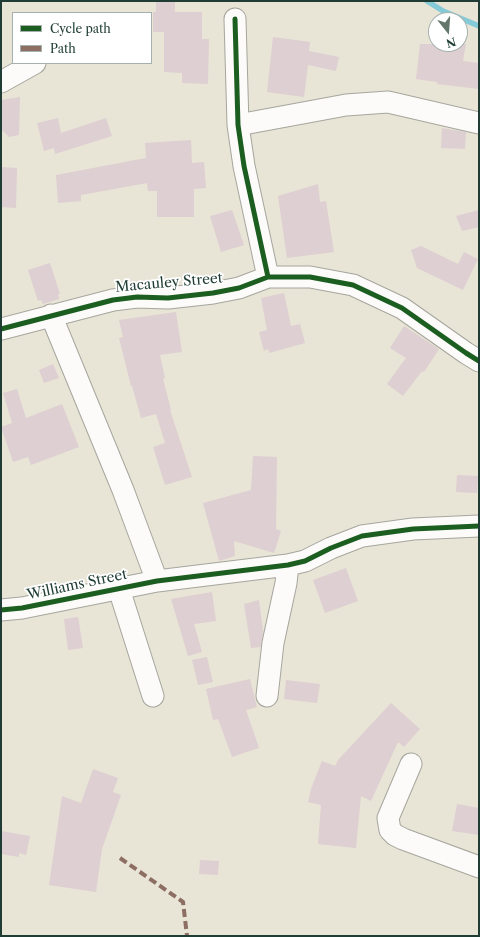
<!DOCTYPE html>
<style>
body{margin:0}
#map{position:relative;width:480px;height:937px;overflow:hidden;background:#e8e4d6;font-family:"Libre Caslon Text",serif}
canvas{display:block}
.frame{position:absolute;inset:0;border:2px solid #1f3d34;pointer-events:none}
.legend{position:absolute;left:12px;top:12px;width:140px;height:52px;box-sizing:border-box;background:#fff;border:1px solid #a5b1ae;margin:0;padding:5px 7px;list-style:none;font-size:12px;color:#1f3d34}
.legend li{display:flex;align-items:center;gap:8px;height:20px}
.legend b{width:20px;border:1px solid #a5b1ae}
.north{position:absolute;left:428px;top:12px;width:40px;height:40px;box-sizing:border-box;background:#fff;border:1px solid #a5b1ae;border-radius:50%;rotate:163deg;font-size:11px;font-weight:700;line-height:16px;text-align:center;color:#1f3d34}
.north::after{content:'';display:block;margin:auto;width:14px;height:18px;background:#65776d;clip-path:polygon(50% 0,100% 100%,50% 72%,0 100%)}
</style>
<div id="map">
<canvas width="480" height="937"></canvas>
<div class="frame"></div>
<ul class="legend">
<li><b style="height:5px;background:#1b5e20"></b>Cycle path</li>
<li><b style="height:5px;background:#8d6e63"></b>Path</li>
</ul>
<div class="north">N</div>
</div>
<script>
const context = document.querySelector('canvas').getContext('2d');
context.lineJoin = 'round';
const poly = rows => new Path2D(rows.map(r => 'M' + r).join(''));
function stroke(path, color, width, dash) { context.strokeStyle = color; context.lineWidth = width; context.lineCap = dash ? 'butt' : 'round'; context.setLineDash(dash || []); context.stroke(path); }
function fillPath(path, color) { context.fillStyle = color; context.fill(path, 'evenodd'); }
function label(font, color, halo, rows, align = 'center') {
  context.font = font + ' "Libre Caslon Text",serif'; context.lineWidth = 3.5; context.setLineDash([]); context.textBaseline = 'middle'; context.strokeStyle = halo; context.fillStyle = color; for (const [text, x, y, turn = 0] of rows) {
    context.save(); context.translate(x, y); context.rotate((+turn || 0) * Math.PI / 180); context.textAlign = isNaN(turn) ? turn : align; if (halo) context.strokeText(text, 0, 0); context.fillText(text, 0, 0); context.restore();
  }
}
const stream = poly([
 [427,1,443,11,479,26]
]);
const building = poly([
 [156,1,175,1,175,12,202,12,202,39,209,39,208,84,182,83,182,73,164,72,164,32,153,32,153,12,156,12],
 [273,37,310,42,309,51,339,57,336,71,308,65,304,97,267,92],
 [420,44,466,44,463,61,479,63,479,89,437,84,437,82,416,79],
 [20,97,19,135,9,137,1,129,1,100],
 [58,118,61,133,106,118,112,136,55,154,54,148,44,151,37,123],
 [442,128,466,132,465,149,441,148],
 [191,140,192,163,204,162,206,188,194,189,194,217,157,217,157,191,148,191,147,183,81,195,81,201,58,203,56,175,146,158,145,143],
 [1,167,17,168,16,208,1,207],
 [318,184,320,202,326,201,334,252,287,258,278,196],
 [232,210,244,245,221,252,210,216],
 [479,210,479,227,462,231,456,216],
 [421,246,458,264,464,252,478,259,463,290,417,268,411,250],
 [50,263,60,294,58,294,59,299,43,304,41,300,38,301,28,270],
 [284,293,291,326,300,324,305,343,269,353,268,349,264,351,259,332,267,330,261,298],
 [176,312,182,352,160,355,165,378,163,379,171,410,170,410,192,477,165,485,153,447,165,443,156,414,141,418,132,386,131,386,119,338,123,337,119,320],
 [404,326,439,349,424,372,422,371,403,396,387,384,406,358,390,348],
 [53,364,59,378,44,383,39,370],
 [17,389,26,418,62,404,79,447,31,465,28,457,13,462,1,427,12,423,3,393],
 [253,456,277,457,276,529,281,531,274,553,234,541,235,556,219,561,203,503,251,490],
 [457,475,478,476,477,493,456,492],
 [346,568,358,601,325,613,313,580],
 [212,592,216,621,194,624,202,652,188,656,171,599],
 [259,600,263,631,261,647,251,648,244,604],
 [78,617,83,648,68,650,64,619],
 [207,657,213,682,198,685,192,660],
 [250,679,257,707,246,710,259,748,232,757,218,719,213,720,206,689],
 [286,680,320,684,317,703,284,699],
 [391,703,420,729,404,747,398,742,371,801,361,796,356,848,318,844,321,805,308,802,311,789,322,761,335,766,338,760],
 [93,769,118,778,113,792,121,795,102,849,96,892,49,885,62,796,81,803],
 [457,804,479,808,479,835,452,831],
 [1,831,30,836,26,855,19,853,19,857,1,854],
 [200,860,219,861,218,875,199,874]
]);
const minor = poly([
 [235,19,238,125,244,166,268,277],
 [1,82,35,63],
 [238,125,346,105,388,102,479,123],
 [51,315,123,490,157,581],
 [1,329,113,300,137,297,168,298,213,293,239,288,268,277,310,277,353,285,402,308,466,353,479,361],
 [119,589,153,696],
 [1,610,22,608,157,581,288,565,305,561,331,548,362,536,413,529,479,526],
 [267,696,273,643,286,583,288,565],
 [411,764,388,818,390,830,395,835,403,839,479,867]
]);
const quiet = poly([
 [120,858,183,902,187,936]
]);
const cycleway = poly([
 [235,19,238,125,244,166,268,277],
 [1,329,113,300,137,297,168,298,213,293,239,288,268,277,310,277,353,285,402,308,466,353,479,361],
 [1,610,22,608,157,581,288,565,305,561,331,548,362,536,413,529,479,526]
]);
const streetNames = [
 ["Macauley Street",169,283,-5],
 ["Williams Street",77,585,-12]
];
stroke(stream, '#85cad7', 5.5);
fillPath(building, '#decfd2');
stroke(minor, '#a5a69d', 23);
stroke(minor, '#fcfbf9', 21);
stroke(quiet, '#8d6e63', 4, [8, 4]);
stroke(cycleway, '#1b5e20', 5);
label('14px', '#1f3d34', '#fff', streetNames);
</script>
